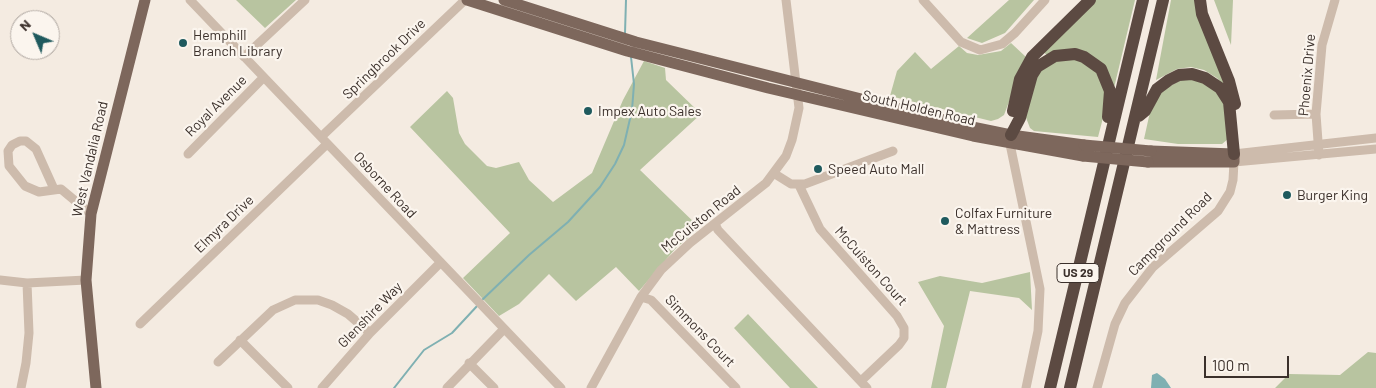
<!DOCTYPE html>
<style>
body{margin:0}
#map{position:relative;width:1376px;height:388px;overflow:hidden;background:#f4ebe1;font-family:Barlow,sans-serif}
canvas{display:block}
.north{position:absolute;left:10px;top:10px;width:50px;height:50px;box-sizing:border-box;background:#fbf5ee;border:1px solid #aea6a0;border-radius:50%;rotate:315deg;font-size:14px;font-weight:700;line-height:20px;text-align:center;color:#3b302b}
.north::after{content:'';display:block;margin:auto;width:18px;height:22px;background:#1f5a5e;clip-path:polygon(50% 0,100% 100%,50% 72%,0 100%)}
.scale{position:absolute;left:1204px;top:356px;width:85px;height:22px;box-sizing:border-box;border:2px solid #3b302b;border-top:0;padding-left:6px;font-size:15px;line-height:18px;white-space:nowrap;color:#3b302b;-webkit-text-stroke:4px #fbf5ee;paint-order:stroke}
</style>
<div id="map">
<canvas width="1376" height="388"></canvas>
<div class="north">N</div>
<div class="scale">100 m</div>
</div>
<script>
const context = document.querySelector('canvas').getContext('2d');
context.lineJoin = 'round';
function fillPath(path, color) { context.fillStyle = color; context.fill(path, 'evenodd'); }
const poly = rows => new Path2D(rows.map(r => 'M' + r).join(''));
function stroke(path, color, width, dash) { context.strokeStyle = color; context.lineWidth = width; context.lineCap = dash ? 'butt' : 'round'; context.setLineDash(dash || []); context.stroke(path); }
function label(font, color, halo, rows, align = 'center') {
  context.font = font + ' Barlow,sans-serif'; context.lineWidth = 4.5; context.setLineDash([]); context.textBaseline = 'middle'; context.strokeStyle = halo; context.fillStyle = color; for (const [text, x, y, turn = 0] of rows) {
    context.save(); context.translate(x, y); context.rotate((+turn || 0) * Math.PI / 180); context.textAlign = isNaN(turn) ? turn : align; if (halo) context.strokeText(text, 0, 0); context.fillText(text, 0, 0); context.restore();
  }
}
const green = poly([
 [236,0,296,0,265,28],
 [1009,0,1034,0,1005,33,982,43,967,38],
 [1095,0,1135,0,1114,88,1094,58,1047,55,1043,52],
 [1171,0,1197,0,1225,87,1217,78,1204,70,1191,67,1177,69,1156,80],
 [1214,0,1233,0,1231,45],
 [1011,43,1026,57,1004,115,998,119,991,121,890,96,897,71,915,52,931,69,959,46,967,53,978,55,1001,51],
 [1077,58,1097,69,1108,99,1098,137,1034,131,1030,128,1025,115,1033,81,1040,70,1054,60],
 [644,61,665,68,666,80,701,114,640,170,700,228,676,248,639,291,616,267,576,301,549,274,519,304,499,316,463,278,510,233,410,127,447,91,453,98,459,133,465,144,487,166,496,168,519,162,529,180,553,202,592,173,623,100],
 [1185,78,1210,84,1225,104,1228,139,1222,144,1178,144,1144,139,1152,103,1159,92],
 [1030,272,1032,310,1019,298,970,291,946,388,931,388,944,326,918,282,940,276,982,283],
 [748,314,818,388,790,388,734,328],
 [1368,352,1376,353,1376,388,1275,388,1289,374,1340,375]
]);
const water = poly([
 [1157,373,1165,379,1171,388,1151,388,1152,375]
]);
const stream = poly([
 [625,33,626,0],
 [481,301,529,255,568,222,600,187,615,164,624,145,632,110,634,84,631,57],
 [394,388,424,350,452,333,478,305]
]);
const minor = poly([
 [190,0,561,388],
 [923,0,961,42,980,50,1002,44,1015,33,1045,0],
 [244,57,305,0],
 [1274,115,1316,114],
 [321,137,465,0],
 [1011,138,1010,144,1040,289,1038,331,1026,388],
 [188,154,263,78],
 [1234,154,1376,138],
 [1319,155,1316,114,1322,45,1335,0],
 [775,174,791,184,805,184,893,151],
 [799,185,820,229,897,316,904,328,904,338,899,345,861,381],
 [54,189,36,149,26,141,20,141,12,145,8,151,9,166,25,186,39,192,61,189,91,214],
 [715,224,718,230,867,388],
 [0,280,27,283,86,280],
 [641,297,651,300,736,388],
 [140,324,327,144],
 [240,340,288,388],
 [218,362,273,310,295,300,318,300,332,305,348,314,370,333],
 [469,363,494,388],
 [21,388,26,363,29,333,27,283],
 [322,388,370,333,440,263],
 [447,388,504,329],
 [591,388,641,297,661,270,690,243,766,183,786,156,792,140,799,108,786,0],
 [1097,388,1115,324,1125,303,1153,267,1218,211,1230,192,1233,180,1234,162,1376,149]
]);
const major = poly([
 [467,0,627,51,768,88,973,136,1083,156],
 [504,0,636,42,972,127,1011,135,1084,145],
 [1148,162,1234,162,1234,154,1151,151],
 [96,388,86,280,91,214,145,0]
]);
const highway = poly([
 [1200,0,1202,14,1229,81,1235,104],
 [1013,111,1020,79,1032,57,1090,0],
 [1139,116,1145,111,1157,89,1169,80,1179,75,1192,74,1205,78,1220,88,1229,102,1234,154],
 [1011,135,1020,118,1032,75,1037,67,1055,56,1075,54,1084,57,1101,69,1110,91,1108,117],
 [1050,388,1143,0],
 [1070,388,1163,0]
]);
const majorBridge = poly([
 [1084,145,1151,151],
 [1083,156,1148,162]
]);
const markers = [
 [183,43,5,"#1f5a5e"],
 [588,111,5,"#1f5a5e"],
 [818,169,5,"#1f5a5e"],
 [1287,195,5,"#1f5a5e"],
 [945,221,5,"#1f5a5e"]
];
const shields = [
 [1078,273,42]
];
const shieldNames = [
 ["US 29",1078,273]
];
const poiNames = [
 ["Hemphill",193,35],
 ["Branch Library",193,51],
 ["Impex Auto Sales",598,111],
 ["Speed Auto Mall",828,169],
 ["Burger King",1297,195],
 ["Colfax Furniture",955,213],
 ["& Mattress",955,229]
];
const streetNames = [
 ["Springbrook Drive",384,59,-44],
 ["Phoenix Drive",1307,75,-85],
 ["Royal Avenue",216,106,-45],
 ["South Holden Road",919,108,13],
 ["West Vandalia Road",90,159,-77],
 ["Osborne Road",385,185,47],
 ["McCuiston Road",701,219,-39],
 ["Elmyra Drive",224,224,-44],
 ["Campground Road",1170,234,-45],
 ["McCuiston Court",871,266,48],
 ["Glenshire Way",370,315,-46],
 ["Simmons Court",700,331,46]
];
fillPath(green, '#b8c4a0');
fillPath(water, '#7fb0b2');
stroke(stream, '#7fb0b2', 2);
stroke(minor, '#cdbbac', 9);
stroke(major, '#7d675c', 11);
stroke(highway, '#5c4a42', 12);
stroke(majorBridge, '#7d675c', 11);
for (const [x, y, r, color] of markers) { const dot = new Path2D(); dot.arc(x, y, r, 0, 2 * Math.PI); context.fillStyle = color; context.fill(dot); stroke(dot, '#fbf5ee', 2); }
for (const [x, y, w] of shields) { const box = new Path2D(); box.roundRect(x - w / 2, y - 9.5, w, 19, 4); context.fillStyle = '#fbf5ee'; context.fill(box); stroke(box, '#3b302b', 1); }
label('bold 12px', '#3b302b', null, shieldNames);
label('14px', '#3b302b', '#fbf5ee', poiNames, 'left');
label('14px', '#3b302b', '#fbf5ee', streetNames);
</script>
